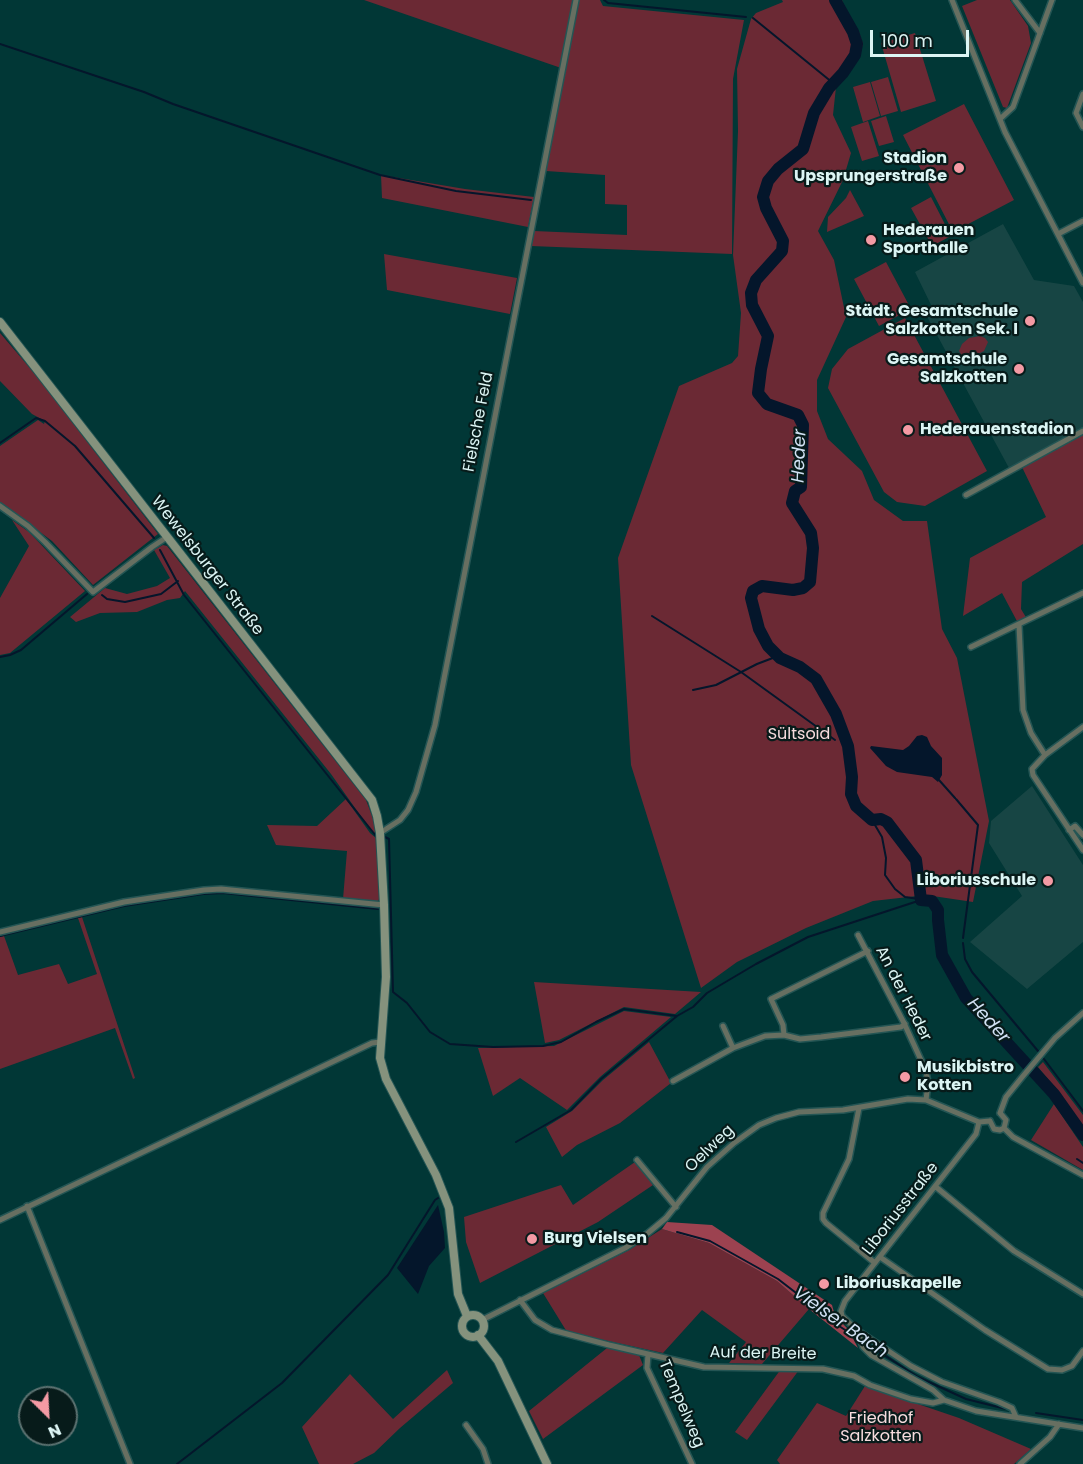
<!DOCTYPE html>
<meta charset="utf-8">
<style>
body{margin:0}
#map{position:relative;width:1083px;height:1464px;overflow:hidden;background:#013736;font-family:Poppins,sans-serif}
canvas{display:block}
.north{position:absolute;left:18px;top:1386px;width:60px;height:60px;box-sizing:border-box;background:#071b1a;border:2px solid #5c7271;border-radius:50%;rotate:156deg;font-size:16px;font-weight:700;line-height:24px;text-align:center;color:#dcf5f4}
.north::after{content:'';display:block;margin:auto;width:21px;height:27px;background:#f49aa4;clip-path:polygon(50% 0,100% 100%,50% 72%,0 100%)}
.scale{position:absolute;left:870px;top:30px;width:99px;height:27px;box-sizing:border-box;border:3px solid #dcf5f4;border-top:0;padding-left:8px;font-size:18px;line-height:21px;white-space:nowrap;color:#dcf5f4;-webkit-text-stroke:4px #071b1a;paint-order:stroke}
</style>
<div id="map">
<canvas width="1083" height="1464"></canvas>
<div class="north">N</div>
<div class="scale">100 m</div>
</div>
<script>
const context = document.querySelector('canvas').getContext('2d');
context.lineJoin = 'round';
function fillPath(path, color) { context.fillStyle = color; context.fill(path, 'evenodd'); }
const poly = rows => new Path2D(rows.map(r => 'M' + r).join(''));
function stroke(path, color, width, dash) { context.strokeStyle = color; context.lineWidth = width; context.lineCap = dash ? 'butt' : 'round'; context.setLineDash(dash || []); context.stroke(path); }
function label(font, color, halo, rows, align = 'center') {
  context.font = font + ' Poppins,sans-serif'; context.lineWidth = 4.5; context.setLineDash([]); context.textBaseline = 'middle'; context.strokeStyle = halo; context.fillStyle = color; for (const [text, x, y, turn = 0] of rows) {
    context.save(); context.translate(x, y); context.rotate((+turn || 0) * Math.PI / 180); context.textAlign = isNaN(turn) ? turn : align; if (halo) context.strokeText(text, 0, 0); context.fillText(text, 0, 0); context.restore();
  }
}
const built = poly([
 [1003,224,1034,280,1074,286,1083,302,1083,428,1009,468,924,311,932,307,915,272],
 [1032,786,1083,865,1083,942,1027,989,970,942,1022,896,989,843,991,821]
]);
const green = poly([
 [364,0,600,0,603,6,744,20,733,79,732,254,531,246,534,231,627,235,627,205,605,204,605,175,546,171,564,69],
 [782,0,842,0,845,10,859,32,863,44,858,59,836,87,833,115,851,153,843,180,818,231,834,260,846,317,817,380,817,411,828,439,862,471,874,500,903,521,927,521,942,629,957,658,989,821,973,902,926,895,873,901,806,928,737,962,701,988,631,765,618,558,679,386,732,363,738,356,741,313,733,255,738,131,737,69,751,19,756,13,783,2],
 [977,0,1010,0,1028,26,1031,43,1007,108,1003,107,962,6],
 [915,33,936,101,901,112,881,43],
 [888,77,898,111,881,116,871,82],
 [870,82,880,116,863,122,853,87],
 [964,104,1014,200,953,232,903,135],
 [886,116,894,142,879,146,871,121],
 [868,121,879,156,862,161,851,127],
 [381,175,465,189,534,197,528,227,382,198],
 [850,190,864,216,827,232,828,217,846,198],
 [931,197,951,236,932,246,911,208],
 [384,254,517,278,510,314,387,290],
 [886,262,911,309,879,326,854,279],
 [905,318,987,471,925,506,897,502,884,492,828,388,832,369,848,349],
 [0,333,35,374,158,534,93,585,52,541,0,502,0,446,38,420,44,424,45,421,32,414,0,381],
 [980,336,985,338,988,342,984,351,970,358,962,356,959,351,962,344,969,338],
 [1083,435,1083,544,1022,582,1021,609,1027,619,1018,623,1002,593,963,616,970,558,1046,517,1022,467],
 [12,520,29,532,85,591,10,653,0,655,0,598,29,546],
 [163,545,167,546,366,800,374,821,376,833,372,832,331,774,185,591,180,598,167,600,137,612,100,613,76,622,70,617,105,588,127,594,157,586,170,578,154,550],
 [346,799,370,833,376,838,380,898,377,902,343,899,347,851,276,845,267,825,317,826],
 [82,917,135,1078,133,1079,115,1028,0,1069,0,937,4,936,18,975,59,964,68,984,97,974,78,918],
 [534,982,701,992,675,1014,624,1007,559,1040,545,1043],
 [624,1011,671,1017,600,1077,567,1110,520,1078,493,1096,478,1048,554,1046],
 [649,1042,671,1083,620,1123,577,1145,562,1157,546,1127,572,1111,603,1080],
 [1043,1062,1083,1115,1083,1126,1058,1091,1038,1067],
 [1054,1104,1083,1147,1083,1170,1031,1140],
 [635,1162,653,1185,598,1222,480,1283,466,1242,464,1217,561,1185,573,1205],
 [662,1229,709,1243,777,1281,809,1309,762,1364,729,1363,746,1342,702,1310,663,1353,567,1332,543,1293,629,1250],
 [607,1348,639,1355,643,1365,543,1439,529,1411],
 [781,1369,799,1370,747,1440,735,1432],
 [447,1370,453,1383,400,1428,374,1453,353,1464,319,1464,302,1427,350,1374,393,1419],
 [865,1386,959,1418,1031,1449,1014,1464,780,1464,777,1460,817,1403,846,1416]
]);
const forest = poly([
 [667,1222,712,1225,832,1305,835,1316,848,1329,858,1348,809,1309,777,1281,709,1243,662,1229]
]);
const water = poly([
 [922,735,927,737,931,746,942,758,942,775,938,782,932,777,897,772,886,766,870,748,871,746,903,750,909,746,917,736],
 [438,1205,444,1232,445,1248,429,1266,418,1294,397,1268]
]);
const stream = poly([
 [604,0,608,3,746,17],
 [753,18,833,83],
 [0,44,144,92,173,104,380,175,456,191,531,200],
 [0,443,36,418,45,421,75,446,154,538],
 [160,550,184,595,376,836],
 [102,595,107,599,125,602,161,594,178,581],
 [652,616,741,672,835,740],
 [0,657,10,655,21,650,87,594],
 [693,690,716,685,757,664,778,656],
 [939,780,955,798],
 [956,799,978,825,963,938],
 [872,820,882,837,886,858,885,875,895,889,905,897,919,899],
 [385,837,389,839,393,992,407,1003,430,1032,450,1044,493,1047,543,1046,561,1042,596,1022,624,1009,677,1016,693,1007,707,993,756,964,808,937,921,900],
 [0,936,124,906,203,894,223,893,378,909],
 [963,943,965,959,972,972,1038,1051],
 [1044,1059,1083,1111],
 [516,1142,571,1110,601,1079,677,1016],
 [1077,1159,1083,1163],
 [677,1232,710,1241,778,1279,839,1326,859,1339],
 [864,1342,918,1377,966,1399,1006,1409],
 [1036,1413,1083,1420],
 [177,1464,282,1383,388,1275,435,1200,438,1198]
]);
const river = poly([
 [835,0,853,32,857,44,855,55,843,73,829,88,814,113,803,149,778,169,768,181,763,197,766,208,783,241,782,251,756,280,751,293,752,305,768,336,761,369,758,393,767,404,798,415,803,425,801,487,795,491,792,503,811,533,813,548,810,582,803,588,793,590,762,586,753,591,751,598,759,629,768,646,780,658,800,667,816,679,836,714,848,746,852,777,851,794,856,806,872,820,881,819,887,822,916,860,921,900,932,901,938,910,938,920,942,955,966,998,1054,1094,1083,1135]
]);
const minor = poly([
 [952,0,1005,132,1083,283],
 [1015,0,1040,33],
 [1083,94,1076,113,1083,127],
 [1000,119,1013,107,1052,0],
 [1058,234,1083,221],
 [966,495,1083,431],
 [0,506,28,526,45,542,93,592,152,547,167,537],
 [1019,625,1023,710,1031,733,1045,755],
 [971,647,1083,593],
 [1083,727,1045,755,1032,769,1033,775,1083,850],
 [1069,830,1075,826,1083,835],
 [380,833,400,820,408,810,416,792,435,725,576,0],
 [0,932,124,902,204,890,221,889,384,905],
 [858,935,904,1023,926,1071,928,1083,926,1100],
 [723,1026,733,1048],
 [784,1035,783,1025,771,999,868,951],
 [673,1081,733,1048,765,1036,784,1035,800,1039,821,1037,901,1027,905,1024],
 [859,1108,849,1159,823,1213,823,1219,826,1223,875,1263],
 [1000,1113,1006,1097,1023,1076,1055,1038,1083,1013],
 [1000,1113,1006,1120,1004,1128],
 [990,1121,994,1129,1000,1130,1004,1128],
 [979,1122,976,1134,845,1301,841,1311,842,1316,857,1330,911,1366,942,1382,999,1402,1012,1408,1016,1417],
 [1004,1128,1013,1137,1083,1175],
 [637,1160,676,1207],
 [936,1187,1014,1251,1083,1294],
 [27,1206,130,1464],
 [0,1220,372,1043,380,1042],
 [880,1257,985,1330,1048,1369,1062,1370,1072,1366,1083,1351],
 [520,1300,535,1320,552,1330,609,1345,704,1367,823,1369,854,1376,870,1385,911,1399,933,1403,944,1400],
 [482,1320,627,1247,648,1233,666,1218,707,1167,734,1143,759,1125,776,1118,799,1112,843,1110,908,1099,926,1100,979,1122,990,1121],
 [858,1332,863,1347,871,1355,933,1390,944,1400,976,1411,1083,1428],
 [648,1354,647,1368,692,1464],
 [466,1425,483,1449,488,1464],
 [1020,1464,1050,1437,1059,1424]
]);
const secondary = poly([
 [0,322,372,800,377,816,380,833,384,905,386,977,380,1058,386,1079,436,1175,449,1208,458,1294,467,1316],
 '462 1326a11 11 0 1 1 22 0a11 11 0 1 1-22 0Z',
 [478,1335,498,1361,547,1464]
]);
const markers = [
 [959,168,6,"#f49aa4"],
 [871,240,6,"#f49aa4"],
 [1030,321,6,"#f49aa4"],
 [1019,369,6,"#f49aa4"],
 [908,430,6,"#f49aa4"],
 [1048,881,6,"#f49aa4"],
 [905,1077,6,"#f49aa4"],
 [532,1239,6,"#f49aa4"],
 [824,1284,6,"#f49aa4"]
];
const poiNames = [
 ["Stadion",947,159,"right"],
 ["Upsprungerstraße",947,177,"right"],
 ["Hederauen",883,231],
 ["Sporthalle",883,249],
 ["Städt. Gesamtschule",1018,312,"right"],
 ["Salzkotten Sek. I",1018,330,"right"],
 ["Gesamtschule",1007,360,"right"],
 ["Salzkotten",1007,378,"right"],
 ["Hederauenstadion",920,430],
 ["Liboriusschule",1036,881,"right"],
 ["Musikbistro",917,1068],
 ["Kotten",917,1086],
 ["Burg Vielsen",544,1239],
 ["Liboriuskapelle",836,1284]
];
const streetNames = [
 ["Fielsche Feld",479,422,-79],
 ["Wewelsburger Straße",207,566,52],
 ["An der Heder",903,994,63],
 ["Oelweg",710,1149,-44],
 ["Liboriusstraße",901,1209,-52],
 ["Auf der Breite",763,1354,1],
 ["Tempelweg",681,1404,67]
];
const parkNames = [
 ["Sültsoid",799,735],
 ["Friedhof",881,1419],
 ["Salzkotten",881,1437]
];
const waterNames = [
 ["Heder",800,456,-88],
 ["Heder",988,1021,48],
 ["Vielser Bach",840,1323,35]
];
fillPath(built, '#174544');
fillPath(green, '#6b2934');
fillPath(forest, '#9c4250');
fillPath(water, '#04162b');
stroke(stream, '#04162b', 2);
stroke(river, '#04162b', 12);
stroke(minor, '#245554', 8);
stroke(secondary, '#245554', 10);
stroke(minor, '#676f61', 5);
stroke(secondary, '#85927d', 8);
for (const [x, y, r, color] of markers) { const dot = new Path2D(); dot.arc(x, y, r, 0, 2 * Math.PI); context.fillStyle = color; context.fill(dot); stroke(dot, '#071b1a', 2); }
label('bold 16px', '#dcf5f4', '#071b1a', poiNames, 'left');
label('16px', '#dcf5f4', '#071b1a', streetNames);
label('16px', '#f7dcde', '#071b1a', parkNames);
label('italic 18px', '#d2e2f4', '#071b1a', waterNames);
</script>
